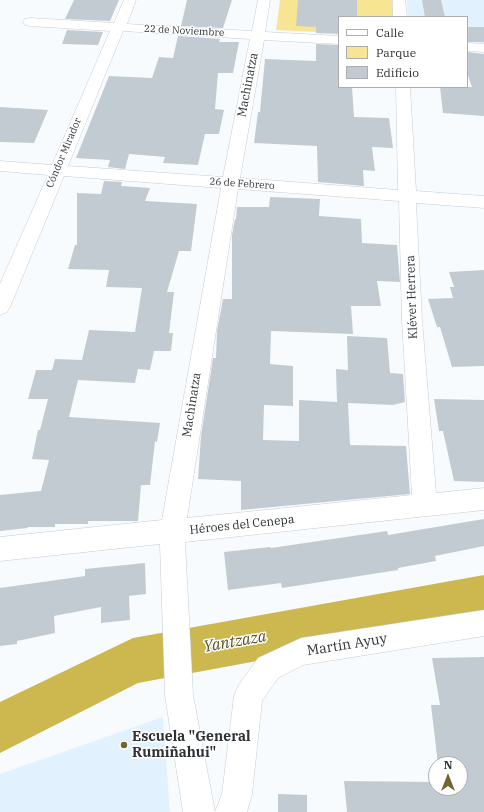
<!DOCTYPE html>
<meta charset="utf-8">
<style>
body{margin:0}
#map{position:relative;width:484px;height:812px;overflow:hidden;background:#f8fbfe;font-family:"IBM Plex Serif",serif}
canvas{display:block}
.legend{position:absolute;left:338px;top:16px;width:130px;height:72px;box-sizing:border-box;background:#fff;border:1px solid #abadae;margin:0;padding:5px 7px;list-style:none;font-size:12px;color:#2e3234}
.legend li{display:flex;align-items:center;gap:8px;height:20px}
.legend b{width:20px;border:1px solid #abadae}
.north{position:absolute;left:428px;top:756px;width:40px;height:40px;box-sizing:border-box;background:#fff;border:1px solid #abadae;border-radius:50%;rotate:0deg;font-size:11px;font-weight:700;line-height:16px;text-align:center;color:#2e3234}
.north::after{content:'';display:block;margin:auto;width:14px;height:18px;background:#716633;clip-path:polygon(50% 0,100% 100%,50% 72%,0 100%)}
</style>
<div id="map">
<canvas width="484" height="812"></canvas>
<ul class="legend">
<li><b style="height:5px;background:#fff"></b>Calle</li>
<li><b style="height:11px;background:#f7e594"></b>Parque</li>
<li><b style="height:11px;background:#c2cbd2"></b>Edificio</li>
</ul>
<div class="north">N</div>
</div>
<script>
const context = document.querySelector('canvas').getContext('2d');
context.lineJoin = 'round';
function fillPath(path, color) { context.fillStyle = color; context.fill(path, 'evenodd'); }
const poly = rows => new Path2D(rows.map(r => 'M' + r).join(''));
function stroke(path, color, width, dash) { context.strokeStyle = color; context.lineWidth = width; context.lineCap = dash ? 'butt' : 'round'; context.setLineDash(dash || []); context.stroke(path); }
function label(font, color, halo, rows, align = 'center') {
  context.font = font + ' "IBM Plex Serif",serif'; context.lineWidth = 3; context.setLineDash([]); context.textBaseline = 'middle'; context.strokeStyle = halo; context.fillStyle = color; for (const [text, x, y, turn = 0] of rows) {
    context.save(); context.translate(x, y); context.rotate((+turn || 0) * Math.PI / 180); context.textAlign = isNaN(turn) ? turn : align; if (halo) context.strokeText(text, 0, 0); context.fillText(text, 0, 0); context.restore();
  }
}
const built = poly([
 [407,0,484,0,484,43,467,42,467,17,408,17],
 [163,717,170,812,0,812,0,774]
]);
const green = poly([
 [280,0,392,0,393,17,339,17,339,33,276,30]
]);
const river = poly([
 [484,575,484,619,138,683,0,753,0,702,133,638,484,575]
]);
const building = poly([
 [74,0,119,0,110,21,65,19],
 [187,0,232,0,223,28,181,26],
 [298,0,357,0,357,17,339,17,339,34,316,33,316,27,296,26],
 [422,0,441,0,445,17,425,17],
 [467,27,484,27,484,42,467,42],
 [67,30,103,32,98,45,62,44],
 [178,36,220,39,219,42,239,42,233,73,218,73,215,109,224,110,219,134,205,134,198,165,163,163,165,157,129,154,125,169,108,167,110,160,76,158,109,76,152,78,159,57,173,58],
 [316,44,339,45,339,87,352,87,354,117,389,118,393,148,372,147,375,171,363,170,364,186,318,182,317,146,254,143,258,112,260,112,265,59,316,61],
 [467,52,484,54,484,116,443,113,440,87,472,87,467,73],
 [0,107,48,110,34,143,0,142],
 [104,181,122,182,121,186,150,188,145,201,197,204,191,251,179,251,167,292,174,292,169,333,173,333,171,351,154,351,150,370,138,369,135,383,78,380,69,417,160,423,157,442,155,441,150,485,141,485,138,521,88,521,88,524,55,524,55,527,28,527,27,528,0,531,0,495,41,491,49,460,32,459,38,430,40,430,48,399,28,399,36,370,52,370,55,359,82,360,89,330,135,332,142,288,106,287,109,270,68,269,75,245,77,245,77,193,101,194],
 [270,197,320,199,319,216,361,219,362,243,397,245,400,282,377,281,381,306,351,306,353,334,271,331,270,364,293,366,293,406,264,405,263,440,299,441,299,400,337,402,336,369,348,370,347,336,387,338,390,373,403,374,405,402,393,405,348,403,350,445,406,446,410,494,241,510,241,481,198,479,201,436,213,358,216,358,217,331,223,299,232,299,232,235,235,219,236,219,237,207,269,207],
 [484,270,484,366,452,367,440,327,437,327,428,299,453,298,450,287,454,287,449,272],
 [434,399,484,400,484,482,454,481,443,431,439,431],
 [484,519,484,546,435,556,436,561,398,568,398,570,282,588,281,583,228,590,224,552,270,547,271,548,387,531,388,535],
 [145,563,146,594,129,596,130,620,101,623,101,607,54,616,55,633,17,641,17,644,0,646,0,588,85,576,85,569],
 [484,657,484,812,347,812,344,781,436,782,436,788,460,788,460,764,438,764,431,705,440,705,432,658],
 [278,794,307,795,307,812,278,812]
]);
const minor = poly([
 [124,0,136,0,127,24,252,31,258,0,270,0,265,32,339,36,339,44,264,40,240,178,398,190,396,87,410,87,416,191,484,196,484,208,416,203,422,320,436,493,484,488,484,510,185,542,193,695,215,812,183,812,165,695,160,544,0,561,0,537,162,520,221,188,64,176,10,307,7,312,0,315,0,284,48,175,0,171,0,161,52,165,110,31,30,26,25,25,23,22,25,19,30,18,114,23,124,0],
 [123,31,250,39,223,177,68,166,123,31],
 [238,189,399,201,402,320,412,495,187,518,238,189],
 [393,0,405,0,407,17,393,17,393,0],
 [467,43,484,44,484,52,467,51,467,43],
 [484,610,484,636,303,665,278,678,262,701,252,794,247,812,215,812,222,794,234,696,238,686,258,658,301,638,484,610]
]);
const markers = [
 [124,745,4,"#716633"]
];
const farStreetnames = [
 ["22 de Noviembre",184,31,3],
 ["Cóndor Mirador",64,153,-67],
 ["26 de Febrero",242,184,4]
];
const streetNames = [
 ["Machinatza",248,85,-79],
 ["Kléver Herrera",412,297,-92],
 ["Machinatza",192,405,-81],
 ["Héroes del Cenepa",242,525,-6]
];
const nearStreetnames = [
 ["Martín Ayuy",347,645,-9]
];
const nearPoinames = [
 ["Escuela \"General",132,737],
 ["Rumiñahui\"",132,753]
];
const nearWaternames = [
 ["Yantzaza",235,642,-10]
];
fillPath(built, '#e1f2fe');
fillPath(green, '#f7e594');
fillPath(river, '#cdb84f');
fillPath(building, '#c2cbd2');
stroke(minor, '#c3ccd3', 1);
fillPath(minor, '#fff');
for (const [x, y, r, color] of markers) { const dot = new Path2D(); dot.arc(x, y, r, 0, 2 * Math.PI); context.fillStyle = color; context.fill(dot); stroke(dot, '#fff', 1.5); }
label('10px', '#2e3234', '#fff', farStreetnames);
label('12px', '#2e3234', '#fff', streetNames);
label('14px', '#2e3234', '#fff', nearStreetnames);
label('bold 14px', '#2e3234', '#fff', nearPoinames, 'left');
label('italic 16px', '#595025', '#fff', nearWaternames);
</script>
